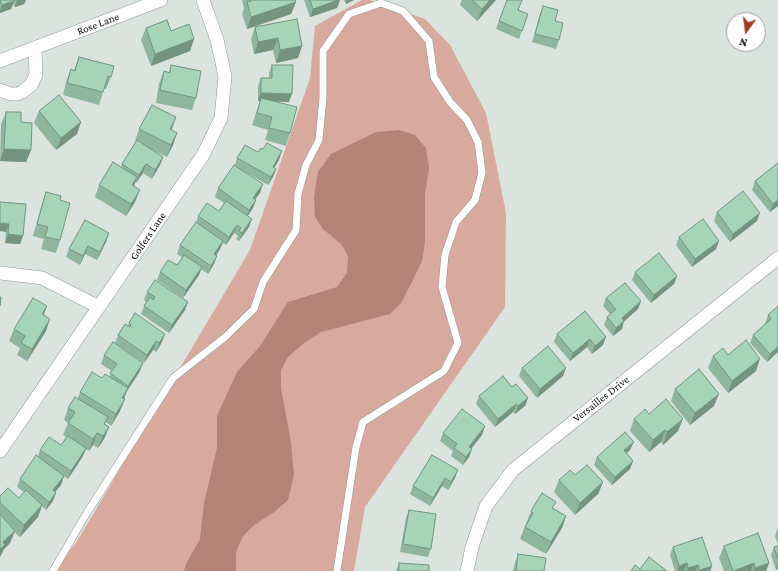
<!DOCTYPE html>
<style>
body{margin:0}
#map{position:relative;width:778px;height:571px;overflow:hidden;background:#dae3dd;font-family:"Crimson Pro",serif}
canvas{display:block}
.north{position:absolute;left:726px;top:12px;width:40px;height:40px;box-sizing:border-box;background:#fff;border:1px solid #9e9f9e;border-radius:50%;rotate:194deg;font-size:11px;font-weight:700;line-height:16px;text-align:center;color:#0c0f0d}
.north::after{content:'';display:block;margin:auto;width:14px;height:18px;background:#a43a23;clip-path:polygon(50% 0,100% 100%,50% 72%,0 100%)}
</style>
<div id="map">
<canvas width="778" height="571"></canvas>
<div class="north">N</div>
</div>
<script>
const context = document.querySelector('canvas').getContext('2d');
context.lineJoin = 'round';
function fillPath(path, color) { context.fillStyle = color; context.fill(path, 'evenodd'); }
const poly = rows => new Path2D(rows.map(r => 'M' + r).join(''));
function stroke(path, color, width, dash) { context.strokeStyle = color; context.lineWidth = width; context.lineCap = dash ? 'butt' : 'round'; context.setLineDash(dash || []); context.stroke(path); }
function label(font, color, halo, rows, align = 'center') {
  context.font = font + ' "Crimson Pro",serif'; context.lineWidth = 4; context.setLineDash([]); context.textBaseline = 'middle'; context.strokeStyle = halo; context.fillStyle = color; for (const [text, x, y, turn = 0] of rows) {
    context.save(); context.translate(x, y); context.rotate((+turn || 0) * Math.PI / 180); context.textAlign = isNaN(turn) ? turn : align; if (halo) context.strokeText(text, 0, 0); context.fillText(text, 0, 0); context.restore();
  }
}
const green = poly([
 [362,0,370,0,425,19,450,45,486,113,506,213,505,307,365,507,354,571,50,571,76,543,250,250,310,78,315,26]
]);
const water = poly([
 [399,130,415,135,426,148,429,168,425,194,425,242,422,261,412,282,401,303,390,314,321,332,304,343,288,357,281,370,281,388,291,443,294,475,288,500,274,512,253,526,243,536,236,552,236,571,184,571,187,562,200,539,204,503,217,448,217,416,237,372,260,346,288,302,337,287,347,273,348,256,341,244,323,229,315,217,314,197,318,172,331,154,376,132]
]);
const lane = poly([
 [53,571,85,516,173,378,224,338,254,309,263,282,296,230,298,194,306,165,319,140,323,98,323,51,349,14,381,3,403,11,429,41,434,77,450,102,467,120,478,142,482,173,475,200,456,222,445,255,442,287,458,343,444,371,363,422,356,447,337,571]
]);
const street = poly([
 [0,61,161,0],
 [0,90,11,94,17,94,22,92,31,85,36,75,35,48],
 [0,273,42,278,99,307],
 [0,451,203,155,221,118,225,76,217,40,203,0],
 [467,571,472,547,486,506,513,470,778,258]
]);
const wall = poly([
 [0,0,26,0,24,4,15,7,13,4,11,9,0,13],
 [242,0,295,0,296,2,291,14,247,29,242,14,244,8],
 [304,0,340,0,337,8,310,17],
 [344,0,354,0,346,4],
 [462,0,496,0,477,21,460,5],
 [543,6,555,21,559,40,556,49,532,42,540,14],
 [519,10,525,23,519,39,496,29,499,21],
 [255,27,302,46,298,58,276,63,273,50,254,54,251,39],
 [146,28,171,31,194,39,190,51,151,66,141,40],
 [79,57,111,77,106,89,104,89,99,105,63,95,66,82,71,69,74,70],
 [171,65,196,98,192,110,156,103,159,84,164,71,169,72],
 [272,65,289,102,276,101,290,133,286,146,265,140,268,130,252,125,260,101,258,101,258,86,261,78,269,78,269,73],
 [39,111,81,122,77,134,56,150,34,123],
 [6,112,21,122,31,150,26,162,0,161,1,124],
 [139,129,171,130,177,133,173,145,167,157,148,148,163,157,160,165,152,179,143,173,136,183,135,182,134,186,135,202,126,216,95,197,99,185,121,167,122,164,136,141,135,141],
 [258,152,279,160,274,168,276,169,273,177,268,185,245,172,260,193,255,199,253,208,248,216,249,227,239,241,236,239,238,236,234,233,226,245,223,243,220,249,216,256,214,264,208,274,201,269,199,275,183,298,157,280,160,272,177,265,182,257,177,254,180,245,196,223,198,216,219,211,224,203,215,197,218,188,235,165,237,158],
 [778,163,778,206,770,212,752,190,755,181],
 [46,192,60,200,60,240,56,253,41,249,44,239,33,236,42,204],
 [0,202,23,236,20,244,5,243,6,232],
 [717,212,757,221,730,242,714,221],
 [109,233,106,242,97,260,85,254,80,265,66,257,69,249],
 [679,237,716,249,692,267,676,245],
 [635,272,677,276,674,284,651,303,632,280],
 [147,292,188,302,185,310,169,333,141,314,144,306,146,302,144,300],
 [606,298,641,301,638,309,624,321,622,329,613,336,604,325,607,317,610,314,603,306],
 [47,306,44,315,46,331,27,361,17,355,20,348,9,341,14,329],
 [778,306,778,352,767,362,750,343,753,335,765,324,768,315],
 [585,311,603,345,592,354,587,347,570,361,554,342,557,334],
 [129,323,162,342,156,352,153,350,144,363,118,345,140,371,127,391,120,411,111,426,106,422,105,424,109,427,104,439,98,448,93,445,89,451,86,449,83,456,68,479,64,476,61,485,55,492,53,501,46,510,42,506,38,517,20,537,14,532,10,543,4,549,0,557,0,496,19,498,24,492,17,487,20,479,38,456,40,450,61,445,66,437,63,435,68,423,64,420,68,408,78,398,80,392,102,378,109,377,112,371,101,364,104,355,115,343,118,335,128,325],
 [728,355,756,371,728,393,708,368,713,356],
 [522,368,566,368,563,376,537,398,519,376],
 [675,389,714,406,690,425,671,401],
 [479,396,528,398,525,406,515,414,513,412,495,427,476,404],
 [649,414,678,431,663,445,661,442,649,452,630,431,634,419],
 [443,433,482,435,471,449,472,449,469,457,463,465,451,456,453,451,440,441],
 [630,450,626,453,633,461,630,469,612,485,594,465,597,457],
 [432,455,455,478,448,490,442,486,430,506,410,494,413,486],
 [575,475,603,482,598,494,575,515,554,492,559,480],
 [553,508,566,516,562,528,546,554,520,539,531,511],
 [409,510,431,549,428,557,400,552,406,518],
 [778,528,778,545,775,536],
 [724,546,769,563,766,571,724,571,719,558],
 [778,546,778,569,776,570,771,555,774,547],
 [673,547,712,566,710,571,675,571,670,555],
 [518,554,544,571,513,571,514,566],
 [399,563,429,571,396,571]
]);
const shadedWall = poly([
 [17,0,26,0,24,4,15,7],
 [338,0,340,0,337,8,310,17,313,9],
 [347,0,354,0,346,4],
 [490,0,496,0,477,21,482,9],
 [14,1,11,9,0,13,0,11,2,5],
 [296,2,291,14,247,29,251,17],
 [278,38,273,50,254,54,258,42],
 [194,39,190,51,151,66,155,54],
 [302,46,298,58,276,63,280,50],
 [261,93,292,94,289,102,260,101,261,98,260,101,258,101],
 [176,117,172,129,165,141,170,129],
 [81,122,77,134,56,150,61,138],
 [177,133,173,145,167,157,171,145],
 [4,149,31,150,26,162,0,161],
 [282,151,279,160,270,175,273,167],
 [163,157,160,165,152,179,155,170],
 [146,164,143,173,136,183,139,175],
 [276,169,273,177,268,185,271,177],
 [137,177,133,189,132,185],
 [263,184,260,193,250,206,253,198],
 [140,190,135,202,126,216,131,204],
 [256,200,253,208,246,218,249,210],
 [778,200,778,206,770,212,773,204],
 [760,213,757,221,730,242,733,234],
 [252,219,249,227,239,241,242,233],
 [0,223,9,224,6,232,0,231],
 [237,225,234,233,226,245,229,237],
 [109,233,106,242,97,260,100,252],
 [8,234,23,236,20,244,5,243],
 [223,241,220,249,211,263,214,254],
 [719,241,716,249,692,267,695,259],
 [88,246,85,254,80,265,83,256],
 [217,256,214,264,208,274,211,266],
 [202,267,199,275,183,298,186,290],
 [677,276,674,284,651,303,654,295],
 [641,301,638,309,619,326,622,318],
 [188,302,185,310,169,333,172,325],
 [47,306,42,318,42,314],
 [50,319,46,331,27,361,32,349],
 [624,321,622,329,613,336,616,328],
 [165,334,162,342,156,352,159,343],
 [606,337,603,345,592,354,595,346],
 [590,339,587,347,570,361,573,353],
 [156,341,153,350,144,363,147,355],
 [778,347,778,352,767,362,770,354],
 [760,359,756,371,728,393,732,381],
 [143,363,140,371,127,391,123,400,122,398,126,392,128,386],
 [566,368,563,376,537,398,540,389],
 [719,394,714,406,690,425,695,413],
 [528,398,525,406,515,414,518,406],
 [125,399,120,411,111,426,116,414],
 [516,404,513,412,495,427,498,419],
 [683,419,678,431,663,445,667,432],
 [485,426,482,435,466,455,469,447],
 [109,427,104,439,98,448,103,436],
 [665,430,661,442,649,452,653,440],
 [97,433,93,445,89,451,93,439],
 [634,442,630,450,621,459,624,450],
 [86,448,83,456,68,479,71,471],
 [472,449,469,457,463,465,466,457],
 [633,461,630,469,612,485,615,477],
 [458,470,455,478,448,490,451,482],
 [64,476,61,485,50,498,53,490],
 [445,478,442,486,430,506,433,498],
 [603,482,598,494,575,515,580,503],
 [56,493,53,501,46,510,49,502],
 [42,505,38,517,20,537,24,525],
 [566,516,562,528,546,554,551,542],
 [15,531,10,543,4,549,0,557,0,549,3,542],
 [687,563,684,571,677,571,679,566],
 [754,563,751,571,733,571],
 [769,563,766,571,754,571,755,568],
 [778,563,778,569,776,570],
 [698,565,696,571,687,571,688,568],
 [712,566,710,571,699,571,700,570]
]);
const building = poly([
 [0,0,14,0,14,1,2,5,0,0],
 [250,0,295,0,296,2,251,17,247,2,251,1,250,0],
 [310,0,338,0,313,9,310,0],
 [472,0,490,0,482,9,472,0],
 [507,0,522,0,518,10,528,14,522,31,499,21,507,0],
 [543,6,558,10,555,21,563,23,559,40,535,34,543,6],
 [297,19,302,46,280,50,278,38,258,42,255,27,297,19],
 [167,20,171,31,189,24,194,39,155,54,146,28,167,20],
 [79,57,114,66,111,77,108,76,103,92,67,83,71,69,75,71,79,57],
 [171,65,201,71,196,98,160,90,164,71,170,73,171,65],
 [272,65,293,65,292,94,261,93,261,78,272,78,272,65],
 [59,95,81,122,61,138,39,111,59,95],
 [261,98,297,107,290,133,269,128,272,117,257,113,261,98],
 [152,105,176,117,170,129,177,133,171,145,139,129,152,105],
 [6,112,21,112,21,122,32,123,31,150,4,149,6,112],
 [137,140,163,157,155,170,146,164,139,175,122,164,137,140],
 [267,143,282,151,273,167,276,169,271,177,237,158,245,145,258,152,261,148,263,149,267,143],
 [113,162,137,177,132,185,140,190,131,204,99,185,113,162],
 [778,163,778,192,777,193,778,194,778,200,773,204,755,181,778,163],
 [234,165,263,184,253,198,256,200,249,210,218,188,234,165],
 [743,191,760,213,733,234,717,212,743,191],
 [46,192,61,196,60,200,70,203,60,240,45,237,48,227,37,224,46,192],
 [226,201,252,219,242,233,239,231,241,228,237,225,229,237,198,216,207,203,219,211,226,201],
 [0,202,26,204,23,236,8,234,9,224,0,223,0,202],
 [703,219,719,241,695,259,679,237,703,219],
 [85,220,109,233,100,252,88,246,83,256,69,249,85,220],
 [196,222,223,241,214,254,217,256,211,266,180,245,196,222],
 [659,253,677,276,654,295,635,272,659,253],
 [184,255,202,267,186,290,160,272,168,260,177,265,184,255],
 [155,280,188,302,172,325,144,306,150,297,153,300,155,297,147,292,155,280],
 [625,283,641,301,622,318,624,321,616,328,607,317,616,309,606,298,625,283],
 [0,297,1,297,0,306,0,297],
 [33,298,47,306,42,314,50,319,32,349,21,343,25,336,14,329,33,298],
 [778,306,778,347,770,354,753,335,771,319,768,315,778,306],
 [585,311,606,337,595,346,590,339,573,353,557,334,585,311],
 [135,313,165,334,159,343,156,341,147,355,118,335,125,324,130,327,131,324,129,323,135,313],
 [746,340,760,359,732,381,713,356,723,348,728,355,746,340],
 [113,342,143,363,128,386,110,373,117,364,104,355,113,342],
 [548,346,566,368,540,389,522,368,548,346],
 [699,369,719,394,695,413,675,389,699,369],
 [92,372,102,378,105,374,128,388,122,398,125,399,116,414,80,392,92,372],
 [503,376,512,387,516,384,528,398,518,406,516,404,498,419,479,396,503,376],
 [75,397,108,417,104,424,109,427,103,436,97,433,93,439,68,423,75,412,68,408,75,397],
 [666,399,683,419,667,432,665,430,653,440,634,419,645,409,649,414,666,399],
 [462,409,485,426,469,447,472,449,466,457,454,448,457,444,443,433,462,409],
 [625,432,634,442,624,450,633,461,615,477,597,457,625,432],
 [68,436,86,448,71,471,40,450,49,437,61,445,68,436],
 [36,455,64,476,53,490,56,493,49,502,20,479,36,455],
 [432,455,458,470,451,482,445,478,433,498,413,486,432,455],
 [587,465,603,482,580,503,559,480,570,470,575,475,587,465],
 [8,488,19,498,26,490,42,505,24,525,0,503,0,496,8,488],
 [542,493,556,502,552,508,566,516,551,542,525,527,533,513,531,511,542,493],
 [409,510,436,514,431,549,403,544,409,510],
 [0,514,15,531,3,542,5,545,0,549,0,514],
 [758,533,769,563,755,568,754,563,733,571,724,546,758,533],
 [702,537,712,566,700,570,698,565,688,568,687,563,679,566,673,547,702,537],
 [778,546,778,559,774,547,778,546],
 [518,554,546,558,544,571,516,571,518,554],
 [649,557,667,571,631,571,635,565,640,569,649,557],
 [399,563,429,565,429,571,399,571,399,563]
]);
const streetNames = [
 ["Rose Lane",98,24,-21],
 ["Golfers Lane",148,236,-56],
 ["Versailles Drive",601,399,-38]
];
fillPath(green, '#d8a99d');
fillPath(water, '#b58276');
stroke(lane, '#909893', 8);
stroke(street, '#909893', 14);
stroke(lane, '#fff', 7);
stroke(street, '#fff', 13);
fillPath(wall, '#8eb69d');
fillPath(shadedWall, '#74947f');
fillPath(building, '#a5d4b6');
stroke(building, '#74947f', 1);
label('11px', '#0c0f0d', '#fff', streetNames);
</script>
